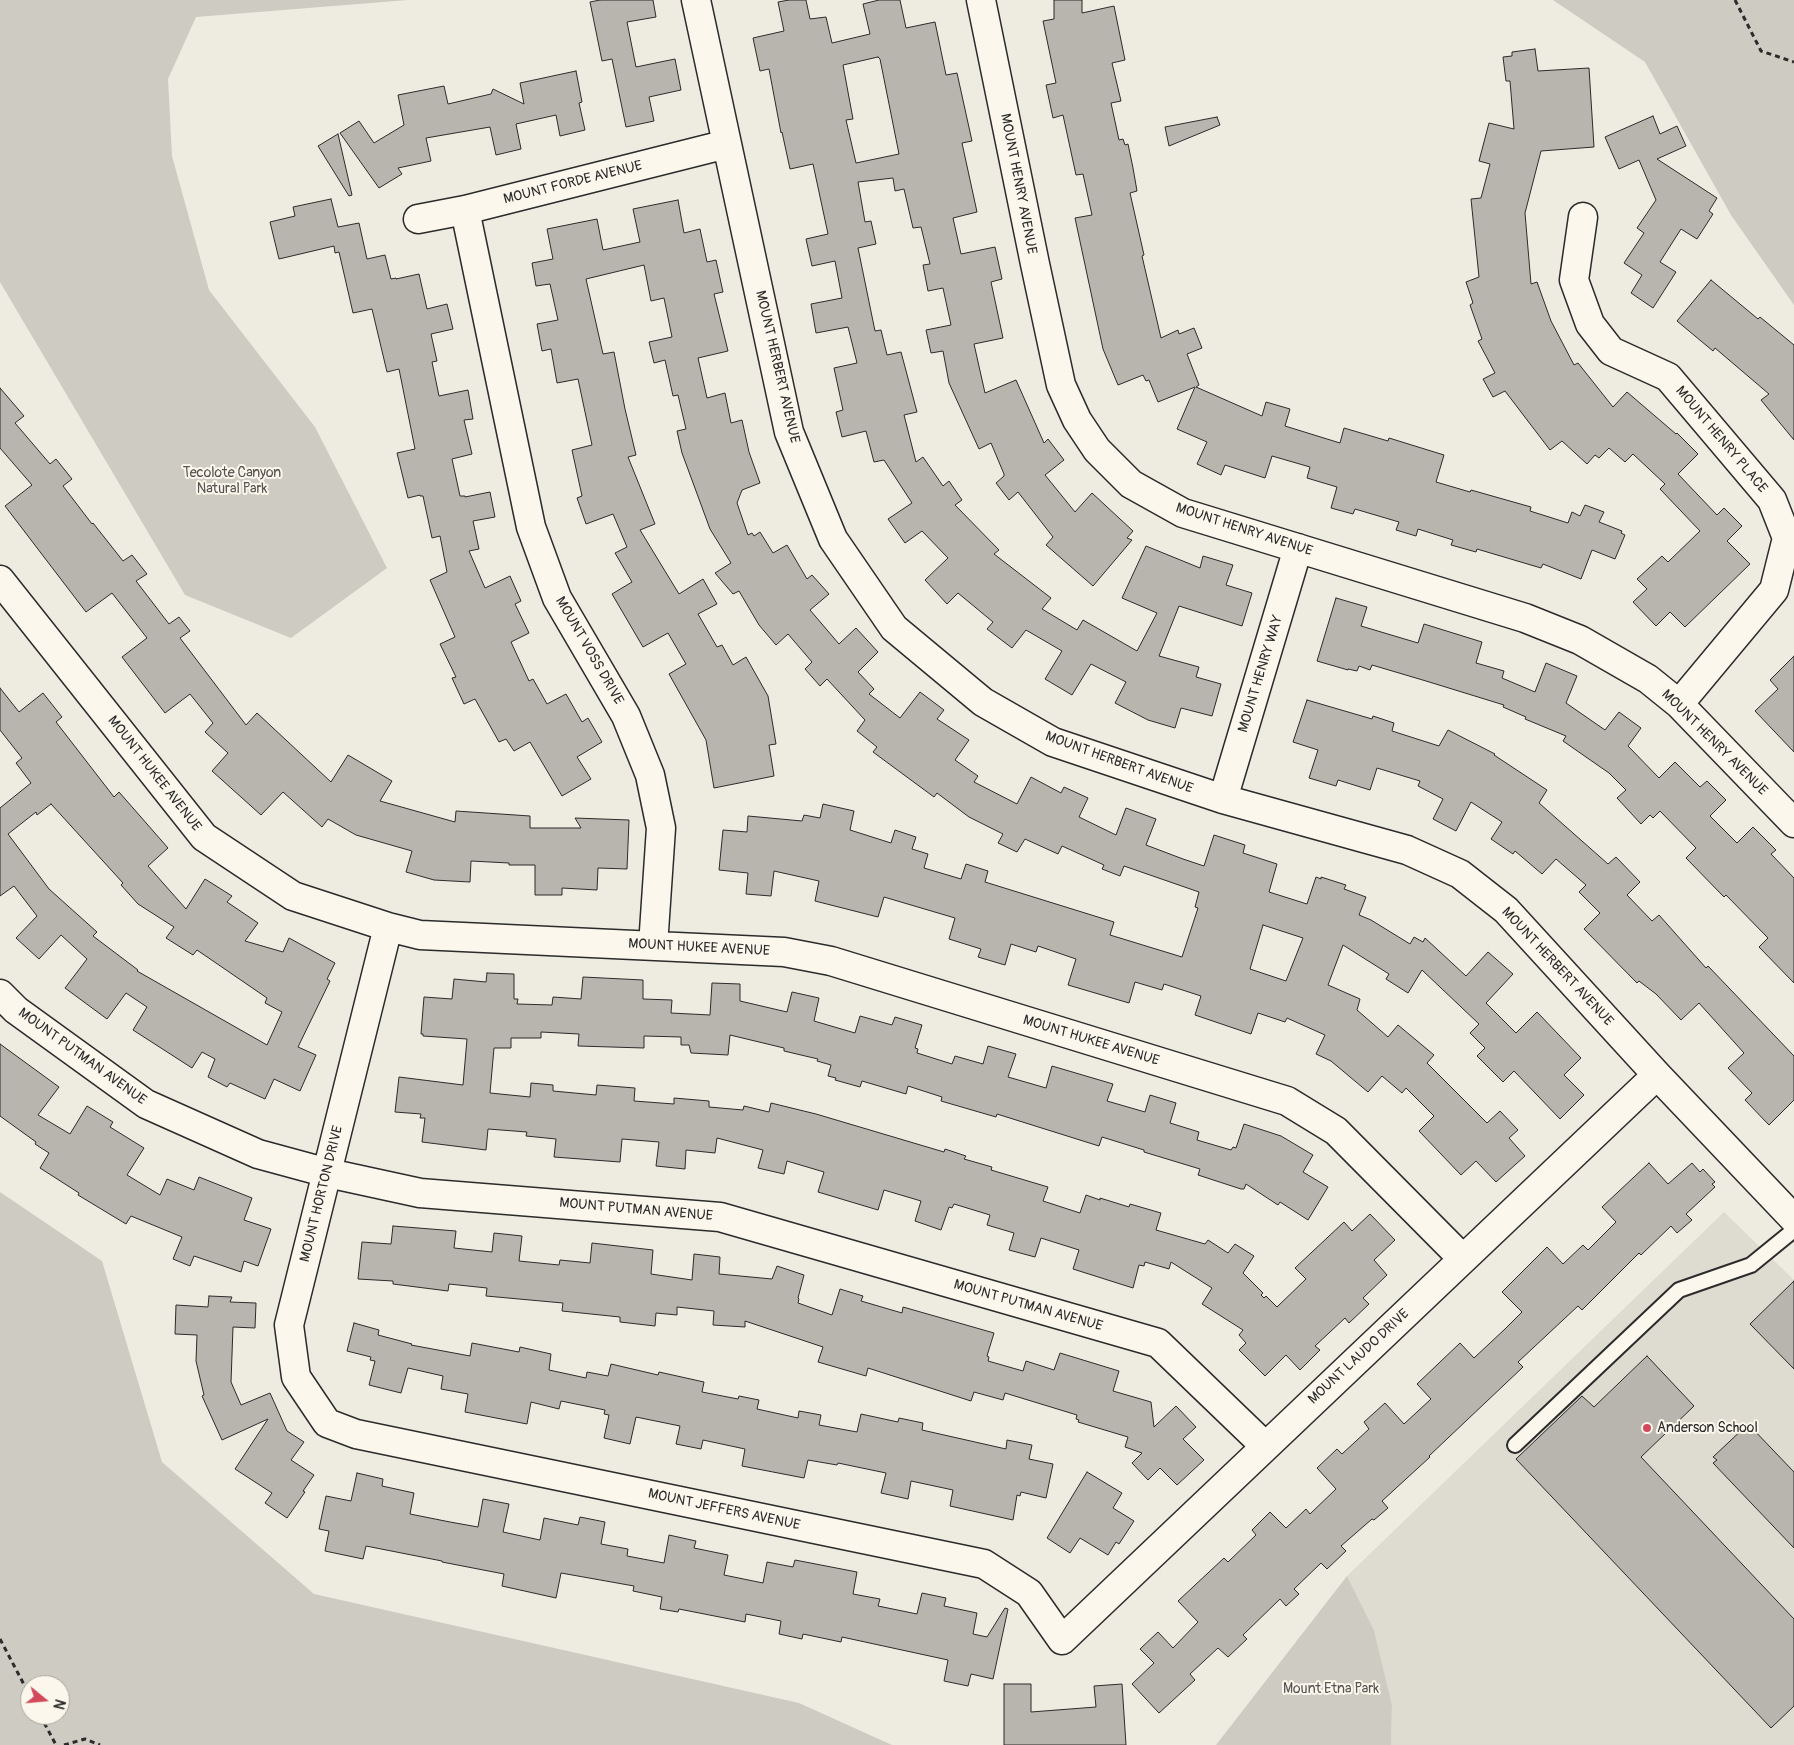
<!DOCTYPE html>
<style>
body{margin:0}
#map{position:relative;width:1794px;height:1745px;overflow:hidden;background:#eeebe0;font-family:Pangolin,sans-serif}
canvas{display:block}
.north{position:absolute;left:20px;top:1675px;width:50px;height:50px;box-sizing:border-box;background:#fbf7ec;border:1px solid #a8a59f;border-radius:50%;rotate:107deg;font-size:14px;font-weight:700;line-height:20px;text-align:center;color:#2b2b2b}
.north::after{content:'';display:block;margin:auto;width:18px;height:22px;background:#d1495b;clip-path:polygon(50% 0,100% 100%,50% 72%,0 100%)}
</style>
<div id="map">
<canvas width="1794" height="1745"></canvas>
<div class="north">N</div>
</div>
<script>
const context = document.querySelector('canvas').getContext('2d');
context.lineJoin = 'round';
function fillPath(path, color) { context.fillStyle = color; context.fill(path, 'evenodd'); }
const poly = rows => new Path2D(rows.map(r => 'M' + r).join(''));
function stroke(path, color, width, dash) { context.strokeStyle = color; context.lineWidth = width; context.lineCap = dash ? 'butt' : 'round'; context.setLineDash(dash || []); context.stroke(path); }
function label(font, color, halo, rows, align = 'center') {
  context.font = font + ' Pangolin,sans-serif'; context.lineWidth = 4; context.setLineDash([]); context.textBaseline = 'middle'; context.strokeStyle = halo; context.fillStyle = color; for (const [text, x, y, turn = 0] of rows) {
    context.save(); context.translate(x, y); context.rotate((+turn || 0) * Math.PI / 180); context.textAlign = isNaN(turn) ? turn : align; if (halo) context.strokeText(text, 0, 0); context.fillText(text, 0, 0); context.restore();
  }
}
const built = poly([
 [1724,1212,1794,1280,1794,1745,1391,1745,1392,1705,1374,1630,1347,1576]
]);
const green = poly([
 [0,0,408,0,196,17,168,79,172,156,209,290,315,427,387,568,291,638,185,595,0,282],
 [1553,0,1794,0,1794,305,1731,215,1645,62],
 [0,1192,102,1261,162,1462,314,1594,799,1703,892,1745,0,1745],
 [30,1685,60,1685,60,1715,30,1715],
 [1347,1576,1374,1630,1392,1705,1391,1745,1216,1745]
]);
const building = poly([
 [600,0,653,0,656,17,627,22,636,67,675,59,681,90,649,97,654,121,626,127,612,59,602,61,590,2,600,0],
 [789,0,806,0,810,19,826,17,832,43,870,34,863,4,879,0,900,0,906,28,935,22,946,75,957,73,972,141,962,143,977,212,953,218,961,254,995,247,1002,279,991,282,1003,338,974,344,985,393,1016,380,1044,443,1048,439,1064,460,1045,475,1075,512,1092,493,1133,531,1127,538,1132,540,1093,586,1046,545,1053,537,1018,492,1009,500,996,483,1004,476,1004,474,991,443,979,449,949,383,943,351,931,353,926,330,951,325,943,288,928,291,923,265,930,264,921,227,913,228,904,189,895,191,893,178,858,182,865,222,871,221,876,244,858,248,875,331,881,330,887,355,901,352,917,412,904,415,916,462,923,457,943,486,949,481,962,500,955,505,999,550,994,554,1051,598,1042,609,1077,630,1083,620,1137,651,1157,613,1122,598,1146,546,1200,568,1203,556,1233,565,1226,585,1252,593,1242,626,1179,606,1159,656,1199,667,1196,677,1221,684,1212,716,1181,708,1175,728,1148,720,1115,703,1126,682,1091,664,1072,695,1045,679,1062,651,1026,630,1012,648,987,629,993,622,958,593,947,604,925,580,948,558,922,531,905,543,888,519,912,503,884,460,874,462,866,431,842,437,836,412,843,410,834,368,857,363,848,327,816,333,811,304,842,298,835,261,812,266,806,239,828,234,813,164,790,169,782,132,781,133,769,69,760,71,753,38,784,31,778,2,789,0],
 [878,57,880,59,899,154,856,163,846,120,853,119,843,65,878,57],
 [1054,0,1082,0,1082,13,1114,6,1125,60,1112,63,1121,101,1111,103,1119,140,1123,139,1125,145,1128,144,1133,168,1137,191,1130,193,1144,255,1142,256,1161,338,1178,330,1179,334,1194,328,1202,348,1187,354,1199,385,1196,387,1262,416,1266,402,1290,409,1285,426,1340,443,1344,428,1388,441,1389,438,1444,455,1436,482,1470,492,1471,490,1531,507,1530,511,1568,523,1572,512,1580,516,1585,505,1604,512,1599,522,1622,531,1621,533,1625,535,1615,559,1592,550,1581,579,1543,564,1541,568,1477,549,1476,552,1451,545,1453,540,1418,529,1416,536,1396,530,1399,522,1355,509,1353,514,1331,508,1337,487,1307,478,1310,467,1272,456,1265,478,1225,465,1221,475,1197,464,1207,442,1177,429,1195,387,1158,402,1149,380,1146,381,1143,375,1118,385,1103,349,1075,218,1092,215,1083,174,1076,175,1063,115,1053,118,1046,85,1056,83,1043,21,1054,19,1054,0],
 [1535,49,1538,71,1589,68,1594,147,1541,151,1525,213,1531,284,1537,282,1551,321,1574,365,1578,363,1613,407,1627,392,1676,434,1677,433,1698,454,1678,474,1717,515,1724,508,1742,526,1727,541,1750,564,1685,627,1670,612,1656,626,1633,602,1647,589,1637,579,1662,556,1668,562,1700,531,1660,489,1665,484,1633,454,1625,462,1609,448,1599,458,1595,455,1587,464,1562,441,1550,450,1505,391,1493,397,1483,379,1495,373,1478,341,1482,339,1470,305,1473,303,1466,282,1479,277,1471,199,1481,198,1490,164,1479,161,1489,123,1514,129,1510,81,1506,81,1503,57,1512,56,1512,52,1535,49],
 [576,71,582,102,579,103,585,130,560,136,556,115,516,124,521,149,496,155,490,127,426,138,431,161,398,168,402,174,379,188,340,133,359,121,374,143,404,125,398,95,444,86,448,104,491,94,493,89,524,104,520,83,576,71],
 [1653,116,1660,134,1677,126,1686,146,1657,159,1717,198,1709,211,1713,214,1697,239,1681,229,1660,262,1676,272,1653,308,1631,293,1642,275,1624,263,1644,233,1637,228,1656,200,1639,160,1619,169,1605,137,1653,116],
 [1217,117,1220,125,1169,146,1165,127,1217,117],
 [338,134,352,195,349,196,318,146,338,134],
 [331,199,338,227,359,223,367,259,385,255,391,279,396,278,396,279,419,274,427,309,447,304,453,329,431,334,437,361,432,362,439,396,468,390,473,419,464,420,472,454,452,459,460,496,465,496,465,497,490,492,495,517,473,521,479,549,469,551,485,588,510,576,521,601,515,604,529,633,511,642,529,681,533,679,547,704,566,694,582,722,588,718,602,742,577,757,591,779,562,796,530,742,514,751,506,739,499,742,475,699,464,704,452,678,456,677,440,644,455,637,430,580,447,572,440,536,432,538,423,496,420,496,420,495,408,498,397,453,415,449,399,369,387,372,372,309,353,313,339,252,335,253,334,246,279,259,270,222,295,216,293,207,331,199],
 [678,200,684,233,700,229,707,262,716,260,723,292,714,294,728,351,698,358,707,398,725,393,731,423,742,420,749,452,760,483,742,490,737,503,748,535,752,533,754,536,760,532,773,553,787,545,807,579,812,575,829,594,810,610,839,644,856,628,878,652,858,672,874,689,869,694,900,718,920,692,944,710,937,719,969,740,955,760,978,776,974,782,1017,804,1031,777,1061,793,1064,787,1088,798,1079,817,1116,835,1126,808,1156,819,1146,845,1183,859,1204,866,1214,835,1245,845,1243,853,1277,864,1269,892,1307,904,1316,877,1321,879,1321,877,1346,885,1344,889,1366,897,1359,915,1371,920,1410,944,1414,937,1423,942,1425,938,1466,976,1488,952,1513,974,1486,1003,1516,1033,1537,1012,1581,1058,1564,1075,1584,1095,1560,1119,1514,1071,1503,1082,1477,1056,1485,1048,1470,1033,1479,1024,1422,970,1408,993,1386,979,1389,974,1343,945,1328,985,1360,999,1357,1010,1388,1037,1398,1025,1434,1055,1427,1063,1487,1123,1500,1111,1518,1130,1509,1138,1525,1156,1496,1182,1476,1161,1461,1175,1419,1131,1434,1116,1406,1088,1402,1093,1382,1076,1368,1092,1331,1061,1316,1054,1325,1035,1287,1018,1285,1022,1258,1013,1251,1034,1195,1015,1201,996,1164,984,1162,990,1135,982,1129,1003,1068,985,1076,959,1038,946,1036,952,1011,944,1005,965,978,957,981,949,949,939,955,918,884,897,878,917,815,901,819,881,774,871,771,896,746,894,748,873,719,870,723,830,747,832,748,816,802,821,804,815,820,818,823,804,854,811,850,830,891,843,895,830,916,837,912,849,928,854,924,868,961,879,966,864,988,871,985,882,1114,922,1110,935,1182,957,1198,908,1195,907,1199,892,1124,866,1120,876,1102,869,1104,865,1062,846,1058,854,1025,839,1017,852,998,843,1003,834,969,817,937,793,934,797,873,752,877,747,857,731,865,720,827,679,820,686,805,669,812,662,788,634,776,645,759,625,739,591,733,594,715,573,731,563,710,529,682,453,677,431,686,429,678,395,673,396,665,360,654,363,649,342,672,337,664,298,651,301,644,265,586,279,603,354,614,352,625,409,636,455,628,457,655,524,640,530,679,594,703,579,717,604,698,614,717,647,722,645,733,665,746,657,768,696,776,744,769,745,774,776,714,788,706,740,669,674,686,664,668,633,643,647,612,594,632,582,615,553,627,547,613,514,586,524,577,498,582,496,572,450,592,445,578,379,557,383,551,349,542,351,537,324,558,320,550,284,536,286,532,263,553,259,547,229,597,219,603,250,640,242,633,209,678,200],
 [1263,925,1303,938,1286,981,1250,969,1263,925],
 [1711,280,1758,319,1760,317,1794,345,1794,440,1761,400,1769,394,1715,348,1713,351,1677,321,1711,280],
 [0,388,24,416,15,423,50,464,56,459,72,479,63,486,92,524,93,523,123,561,132,555,147,574,136,581,169,624,179,617,190,631,180,638,246,725,257,713,331,782,348,755,392,781,380,801,455,822,456,811,530,816,530,828,581,828,575,818,629,820,627,869,598,868,597,890,562,888,562,895,535,895,535,865,509,865,509,863,471,861,470,882,434,880,406,872,412,851,356,835,328,819,322,827,283,792,261,815,212,771,228,753,205,732,213,723,190,694,165,713,122,657,147,638,112,593,86,612,5,506,32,485,0,448,0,388],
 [1336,598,1367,607,1361,626,1418,643,1424,624,1482,642,1476,663,1504,671,1502,678,1535,692,1546,663,1577,676,1566,703,1605,730,1619,712,1641,728,1628,746,1659,778,1675,762,1700,787,1707,781,1726,800,1710,816,1737,843,1753,827,1776,850,1771,854,1794,878,1794,983,1759,947,1768,938,1726,895,1724,897,1686,858,1696,848,1660,811,1653,818,1650,815,1641,824,1617,798,1626,790,1609,773,1563,741,1566,736,1525,719,1526,717,1503,707,1504,705,1426,681,1372,665,1370,670,1359,666,1357,671,1348,669,1348,670,1317,661,1336,598],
 [1794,656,1794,752,1755,711,1778,689,1770,680,1794,656],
 [0,688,19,712,43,693,62,717,56,722,114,797,119,792,168,848,148,866,186,909,205,879,232,896,227,902,258,923,245,941,283,952,289,938,335,963,327,979,330,981,298,1047,316,1055,300,1091,274,1079,265,1099,230,1083,227,1087,208,1077,215,1059,202,1052,192,1068,133,1030,147,1007,126,993,107,1019,65,988,87,959,61,935,39,959,16,938,37,916,14,886,0,896,0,808,31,783,16,763,22,758,0,730,0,688],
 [51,804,123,883,121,885,138,904,174,927,166,938,193,955,197,950,267,998,265,1003,282,1012,267,1045,137,971,138,970,93,936,97,932,49,889,8,834,36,812,37,815,51,804],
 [1307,700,1372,719,1373,716,1394,723,1392,731,1439,746,1448,730,1495,754,1494,755,1547,790,1539,803,1608,864,1616,857,1640,882,1627,895,1652,921,1659,915,1706,968,1708,966,1794,1056,1794,1100,1769,1125,1745,1100,1752,1093,1728,1068,1744,1053,1699,1003,1681,1020,1656,994,1639,981,1637,983,1584,929,1600,913,1579,892,1586,885,1556,859,1542,874,1515,851,1513,854,1491,839,1502,822,1471,802,1456,831,1433,819,1443,799,1418,786,1420,781,1377,768,1370,790,1338,780,1336,786,1309,778,1318,750,1293,742,1307,700],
 [487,973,514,974,514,999,518,999,517,1004,552,1005,553,997,581,999,583,977,643,980,643,999,672,1000,671,1013,710,1015,712,983,740,984,740,1001,787,1012,792,992,819,998,814,1021,855,1033,860,1016,892,1025,895,1017,922,1025,915,1048,918,1049,917,1053,952,1064,955,1056,983,1064,988,1046,1016,1054,1008,1077,1046,1088,1052,1066,1113,1084,1107,1101,1145,1112,1150,1095,1176,1103,1170,1123,1199,1132,1197,1140,1231,1150,1233,1147,1236,1148,1244,1124,1281,1136,1313,1155,1303,1172,1328,1187,1308,1220,1280,1202,1278,1205,1246,1184,1244,1189,1241,1189,1198,1175,1200,1169,1144,1152,1144,1150,1102,1137,1099,1146,997,1114,996,1117,941,1101,942,1097,908,1086,906,1094,862,1081,860,1087,835,1080,836,1078,828,1076,831,1065,817,1061,818,1059,784,1051,784,1048,730,1035,728,1055,691,1053,689,1045,681,1045,681,1037,644,1036,644,1048,578,1046,579,1034,541,1032,541,1038,511,1038,511,1048,494,1048,490,1093,530,1097,531,1083,553,1085,553,1091,596,1095,597,1085,635,1088,634,1101,674,1104,674,1098,709,1101,709,1107,743,1110,744,1106,769,1112,771,1103,816,1114,944,1152,945,1149,966,1156,964,1159,992,1167,991,1170,1048,1187,1043,1201,1080,1213,1086,1195,1100,1200,1100,1198,1129,1207,1130,1204,1161,1213,1156,1230,1205,1244,1208,1240,1228,1253,1235,1244,1254,1256,1243,1273,1263,1293,1261,1295,1264,1298,1266,1296,1277,1307,1306,1279,1295,1268,1344,1222,1352,1231,1370,1214,1395,1240,1374,1260,1387,1275,1363,1298,1369,1304,1349,1323,1345,1318,1315,1346,1320,1350,1300,1370,1286,1355,1265,1376,1239,1350,1246,1343,1239,1335,1243,1330,1202,1304,1212,1288,1171,1262,1169,1269,1145,1262,1144,1266,1139,1265,1133,1288,1073,1269,1079,1250,1041,1238,1035,1257,1009,1250,1014,1233,987,1225,990,1215,954,1204,952,1208,949,1207,941,1230,915,1221,921,1201,884,1190,878,1210,818,1192,824,1172,787,1161,784,1174,758,1168,763,1150,717,1138,715,1153,686,1150,685,1169,656,1166,659,1142,622,1139,620,1162,554,1157,556,1139,526,1136,527,1132,488,1129,486,1150,422,1142,425,1118,420,1118,421,1114,395,1112,399,1077,463,1085,467,1039,423,1036,423,1034,421,1034,424,997,452,999,454,979,486,982,487,973],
 [0,1044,59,1087,38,1115,70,1134,87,1106,113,1122,110,1127,144,1148,127,1175,160,1195,167,1179,194,1190,199,1177,252,1198,244,1220,271,1229,258,1266,244,1261,241,1272,194,1256,190,1266,173,1259,182,1237,131,1216,126,1224,78,1195,79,1193,40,1168,49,1153,35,1144,36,1142,0,1116,0,1044],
 [1649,1163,1668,1184,1692,1163,1700,1172,1703,1169,1715,1182,1712,1184,1715,1187,1686,1214,1692,1220,1677,1233,1671,1226,1641,1255,1639,1253,1582,1310,1578,1306,1518,1362,1523,1367,1429,1456,1430,1457,1382,1501,1388,1508,1374,1520,1372,1519,1341,1546,1346,1551,1327,1569,1321,1563,1294,1589,1299,1594,1286,1606,1280,1599,1243,1635,1247,1639,1228,1657,1218,1648,1190,1674,1195,1680,1159,1713,1132,1684,1154,1663,1140,1649,1158,1632,1173,1648,1198,1622,1178,1601,1224,1558,1228,1562,1256,1535,1252,1530,1270,1512,1286,1528,1306,1509,1310,1514,1336,1489,1317,1468,1337,1449,1342,1454,1369,1429,1364,1422,1385,1403,1404,1424,1431,1399,1417,1384,1460,1343,1474,1358,1505,1329,1522,1312,1502,1292,1547,1247,1563,1264,1583,1245,1588,1250,1616,1222,1602,1207,1649,1163],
 [393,1226,456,1231,454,1248,492,1252,494,1233,522,1236,519,1261,559,1265,560,1260,590,1263,592,1243,653,1250,651,1274,692,1280,694,1254,720,1257,719,1274,772,1279,777,1266,804,1275,798,1298,799,1299,798,1303,832,1315,840,1289,863,1296,861,1301,902,1313,903,1307,994,1333,987,1356,989,1357,988,1361,1023,1371,1026,1361,1054,1370,1060,1353,1119,1371,1113,1391,1151,1402,1154,1427,1176,1406,1196,1427,1183,1439,1204,1460,1177,1485,1160,1468,1148,1480,1132,1463,1142,1453,1125,1447,1128,1437,1078,1422,1079,1420,1076,1419,1077,1415,1005,1393,1003,1400,974,1392,971,1401,868,1368,866,1376,818,1362,823,1347,745,1321,745,1327,713,1325,714,1311,677,1307,677,1315,656,1313,655,1326,620,1322,620,1317,562,1311,563,1303,486,1296,487,1288,449,1284,448,1291,393,1284,393,1281,358,1279,362,1242,391,1244,393,1226],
 [1794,1281,1794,1369,1750,1324,1794,1281],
 [209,1296,232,1297,230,1302,256,1303,255,1328,233,1327,231,1382,241,1405,270,1393,287,1431,304,1442,291,1460,314,1475,303,1491,305,1492,287,1518,265,1503,272,1493,235,1469,268,1419,222,1440,202,1396,204,1395,196,1361,197,1335,175,1334,176,1305,208,1307,209,1296],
 [354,1323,379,1330,378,1335,412,1344,411,1345,470,1356,472,1343,519,1352,520,1347,551,1354,549,1370,586,1378,587,1372,608,1376,611,1364,658,1375,659,1372,704,1382,702,1392,738,1399,739,1396,759,1400,757,1409,798,1418,799,1411,821,1415,819,1425,857,1432,861,1414,898,1422,899,1418,923,1423,922,1430,1006,1449,1007,1440,1032,1445,1029,1459,1053,1464,1046,1498,1021,1492,1020,1496,1017,1495,1013,1520,950,1506,953,1490,911,1481,908,1499,881,1493,886,1473,838,1463,837,1465,808,1460,804,1478,742,1466,745,1449,703,1440,701,1449,676,1444,680,1426,636,1417,630,1444,604,1438,609,1415,604,1414,605,1410,561,1401,559,1409,531,1402,527,1424,465,1412,468,1394,441,1389,443,1376,408,1368,401,1393,369,1385,375,1361,370,1360,371,1357,347,1351,354,1323],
 [1647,1356,1694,1406,1641,1457,1794,1619,1794,1706,1771,1728,1516,1459,1582,1396,1594,1407,1647,1356],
 [1745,1427,1748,1430,1751,1427,1794,1472,1794,1548,1713,1463,1717,1460,1713,1457,1745,1427],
 [1087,1472,1122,1493,1113,1508,1134,1521,1119,1544,1116,1542,1108,1555,1080,1538,1070,1553,1047,1538,1087,1472],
 [357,1473,383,1479,382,1486,414,1493,410,1514,450,1522,478,1527,483,1499,509,1504,503,1532,540,1540,544,1518,578,1525,580,1517,605,1522,601,1544,628,1549,627,1556,664,1563,669,1535,696,1541,694,1548,728,1555,724,1575,763,1583,767,1562,793,1567,795,1560,857,1572,853,1594,880,1599,878,1606,917,1614,922,1593,946,1598,944,1606,977,1613,973,1634,987,1637,1005,1608,1008,1609,993,1679,971,1674,968,1686,944,1681,948,1660,842,1637,841,1642,803,1634,802,1639,779,1634,781,1621,746,1614,745,1622,679,1609,678,1612,660,1609,662,1597,633,1591,634,1586,561,1573,556,1598,502,1586,504,1574,442,1562,442,1561,366,1546,363,1559,325,1551,329,1531,319,1529,326,1496,351,1501,357,1473],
 [1004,1684,1031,1684,1031,1712,1096,1707,1094,1686,1122,1684,1126,1745,1004,1745,1004,1684]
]);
const path = poly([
 [1735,0,1761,51,1794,62],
 [0,1639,30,1696],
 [40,1715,56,1745],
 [64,1745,85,1739,100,1745]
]);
const lane = poly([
 [1515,1445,1679,1290,1751,1265,1794,1230]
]);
const street = poly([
 [696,0,789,432,833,539,894,628,983,702,1053,742,1223,799,1407,850,1460,874,1506,910,1657,1075,1794,1219],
 [981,0,1035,264,1061,385,1077,420,1097,450,1131,484,1183,513,1525,618,1580,640,1648,679,1679,704,1794,823],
 [465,210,531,527,557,598,626,716,650,775,661,828,653,946],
 [1583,217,1574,280,1590,324,1611,351,1668,377,1772,500,1787,538,1774,590,1679,704],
 [418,219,465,210,727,144],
 [0,580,204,837,293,896,388,927,420,935,784,952,831,961,1287,1101,1336,1131,1463,1259],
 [1223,799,1298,548],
 [388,927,289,1325,296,1377,327,1423,356,1434,984,1564,1029,1593,1062,1640,1657,1075],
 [0,994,16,1010,146,1104,258,1154,328,1173,420,1193,720,1217,1158,1343,1265,1446]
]);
const markers = [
 [1647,1428,5,"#d1495b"]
];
const streetNames = [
 ["MOUNT FORDE AVENUE",573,183,-14],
 ["MOUNT HENRY AVENUE",1018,184,79],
 ["MOUNT HERBERT AVENUE",777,367,77],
 ["MOUNT HENRY PLACE",1721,440,50],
 ["MOUNT HENRY AVENUE",1244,530,18],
 ["MOUNT VOSS DRIVE",589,651,60],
 ["MOUNT HENRY WAY",1261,674,-73],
 ["MOUNT HENRY AVENUE",1714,743,45],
 ["MOUNT HERBERT AVENUE",1119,763,20],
 ["MOUNT HUKEE AVENUE",154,774,52],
 ["MOUNT HUKEE AVENUE",699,948,3],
 ["MOUNT HERBERT AVENUE",1557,967,47],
 ["MOUNT HUKEE AVENUE",1091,1041,17],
 ["MOUNT PUTMAN AVENUE",82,1057,36],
 ["MOUNT HORTON DRIVE",322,1194,-76],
 ["MOUNT PUTMAN AVENUE",636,1210,5],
 ["MOUNT PUTMAN AVENUE",1028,1306,16],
 ["MOUNT LAUDO DRIVE",1359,1357,-43],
 ["MOUNT JEFFERS AVENUE",724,1510,12]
];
const parkNames = [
 ["Tecolote Canyon",232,473],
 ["Natural Park",232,489],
 ["Mount Etna Park",1331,1689]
];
const poiNames = [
 ["Anderson School",1657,1428]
];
fillPath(built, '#dedbd1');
fillPath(green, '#cecbc2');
fillPath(building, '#b8b5ae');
stroke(building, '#2b2b2b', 1);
stroke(lane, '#2b2b2b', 18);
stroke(street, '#2b2b2b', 31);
stroke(path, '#2b2b2b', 3, [5, 4]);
stroke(lane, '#fbf7ec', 14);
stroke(street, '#fbf7ec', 28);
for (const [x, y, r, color] of markers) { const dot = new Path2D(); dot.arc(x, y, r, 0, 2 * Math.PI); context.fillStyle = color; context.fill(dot); stroke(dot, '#fbf7ec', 2); }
label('14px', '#2b2b2b', '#fbf7ec', streetNames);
label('14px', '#545351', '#fbf7ec', parkNames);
label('14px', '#2b2b2b', '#fbf7ec', poiNames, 'left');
</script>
